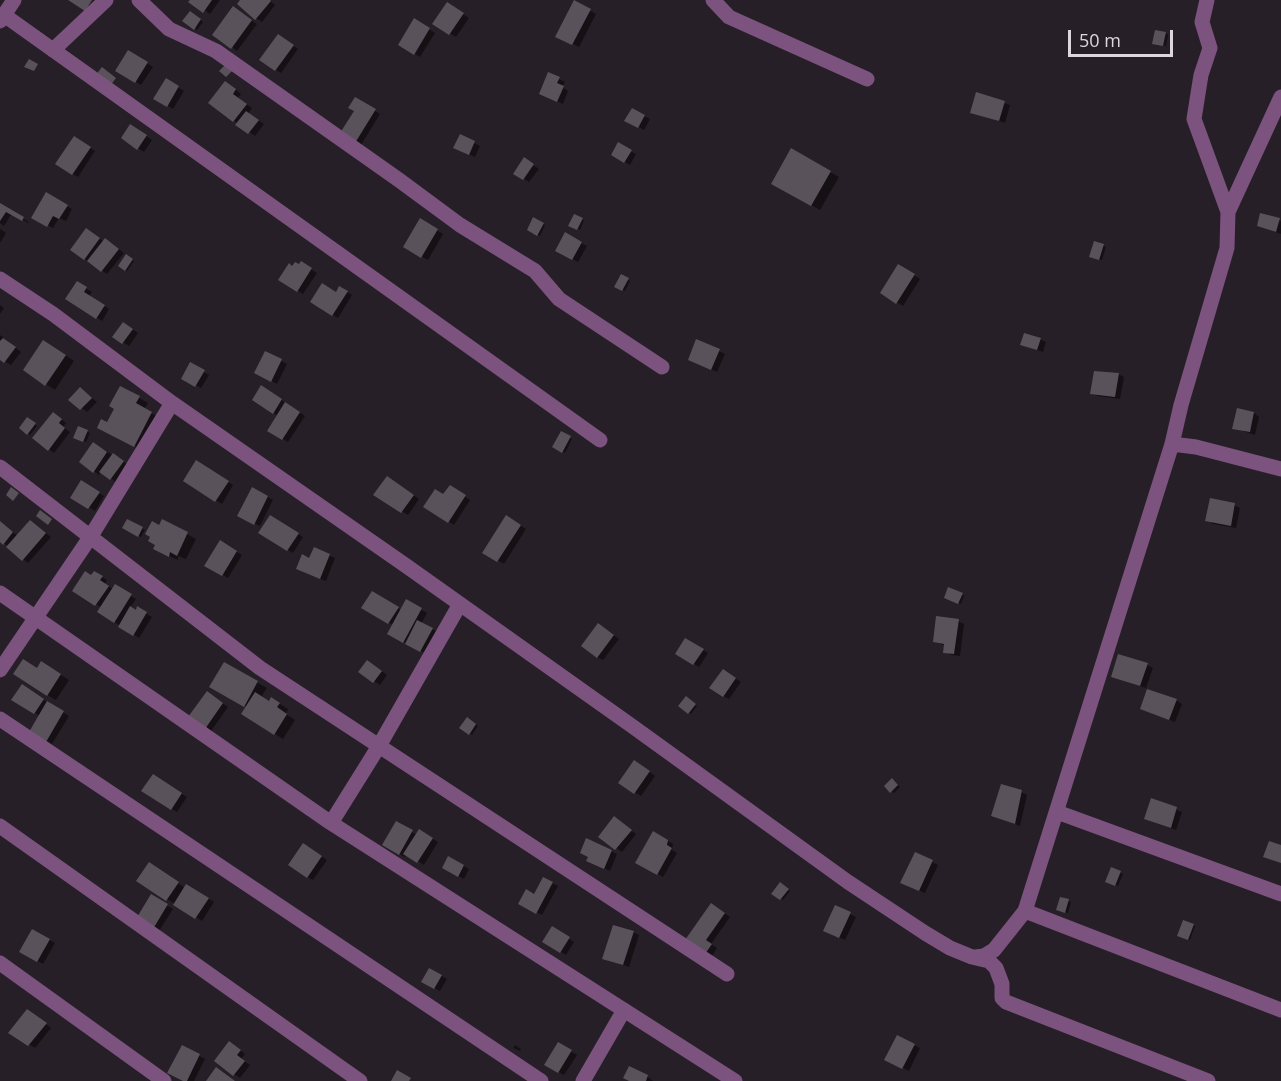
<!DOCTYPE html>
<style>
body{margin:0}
#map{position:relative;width:1281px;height:1081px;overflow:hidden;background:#271f27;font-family:"Open Sans",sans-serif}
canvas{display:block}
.scale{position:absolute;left:1068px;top:30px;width:105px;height:27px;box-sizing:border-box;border:3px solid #dcd7dc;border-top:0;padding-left:8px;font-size:18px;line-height:21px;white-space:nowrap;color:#dcd7dc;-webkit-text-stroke:4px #271f27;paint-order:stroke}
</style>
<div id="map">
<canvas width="1281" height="1081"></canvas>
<div class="scale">50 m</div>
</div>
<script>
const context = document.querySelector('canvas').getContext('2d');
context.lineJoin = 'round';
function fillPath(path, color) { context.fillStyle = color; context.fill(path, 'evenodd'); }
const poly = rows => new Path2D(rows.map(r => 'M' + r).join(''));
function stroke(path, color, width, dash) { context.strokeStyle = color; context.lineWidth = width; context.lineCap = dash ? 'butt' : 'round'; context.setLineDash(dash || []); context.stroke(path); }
const shadow = poly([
 [191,0,220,0,210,14],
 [242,0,269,0,275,5,262,22,256,18],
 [574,2,596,14,579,47,557,36],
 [448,4,469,18,456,37,435,24],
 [239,12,257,24,237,51,232,47],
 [190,13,203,22,197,30,184,21],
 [414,20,435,33,420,57,400,45],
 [1166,33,1168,35,1166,46,1156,44],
 [284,39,298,49,281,73,276,70],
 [129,52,153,67,141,85,117,70],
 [559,79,565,82,562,87,568,91,563,104,546,96],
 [166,80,184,91,173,109,155,98],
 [231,86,241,94,238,98,252,108,248,114,264,124,255,136,210,103],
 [977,94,1010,105,1005,123,972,112],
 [356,99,380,114,361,145,342,133,356,110],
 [632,110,650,119,644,130,626,120],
 [136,129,152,140,144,152,123,138],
 [460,136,480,146,475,157,461,151],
 [74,138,95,151,78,177,73,174],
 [619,145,636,154,630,165,613,155],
 [791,150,839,177,820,210,773,183],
 [524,159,539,169,529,182,515,173],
 [46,194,72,209,66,221,59,218,53,228,33,217],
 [0,205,29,222,28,223,12,213,4,226,0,223],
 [1261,215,1281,221,1281,234,1258,226],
 [575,216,584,220,580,230,570,225],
 [534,219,545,225,540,236,529,230],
 [420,220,443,234,428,260,405,247],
 [0,229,6,233,0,243],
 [92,233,104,242,111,243,124,253,107,274,85,259],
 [566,235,587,246,578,262,557,250],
 [1103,246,1106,247,1102,260,1094,258],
 [126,256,134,261,127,271,120,266],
 [301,263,317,273,303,294,280,279,293,267],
 [899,266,920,279,903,306,882,293],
 [621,276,630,281,625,291,616,286],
 [77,283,92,292,89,296,109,309,102,321,67,299],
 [340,288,352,295,338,318,312,302,336,294],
 [0,305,4,308,0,314],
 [129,327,138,333,129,346,114,337],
 [0,335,21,352,11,365,0,358],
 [1040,339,1046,342,1043,352,1022,344],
 [697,341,725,354,717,372,695,362],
 [53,347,74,361,55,390,25,370],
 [266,353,287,364,277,384,256,372],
 [191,365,209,375,201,388,183,378],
 [1118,374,1124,377,1120,399,1098,396,1092,393],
 [262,387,305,416,288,442,269,430,278,416,254,400],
 [80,389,97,402,87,412,71,400],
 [139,398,148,403,144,409,160,418,144,451,108,432,108,424],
 [1254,413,1259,417,1255,435,1234,428],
 [58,417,66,423,63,427,70,432,54,453,49,449],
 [28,419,37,426,30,435,21,428],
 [79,428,90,433,86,442,75,437],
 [561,433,572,439,565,453,554,447],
 [99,447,129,465,116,482,101,472,99,475,94,471],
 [197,463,233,485,222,504,185,481],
 [393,481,419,499,408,515,375,494],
 [82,482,104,496,95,511,72,497],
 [450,487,470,500,454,525,426,507,444,496],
 [253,489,273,500,260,526,239,516],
 [1234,505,1240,508,1236,528,1213,524,1207,520],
 [270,517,303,537,293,553,260,533],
 [507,517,526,529,504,564,484,552],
 [128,521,145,530,141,537,124,528],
 [163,521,196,539,186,559,178,556,178,560,163,553,160,527],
 [31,522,51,537,28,563,0,540,0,524,6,527,18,536],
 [220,542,242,555,228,578,206,565],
 [315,549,335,558,326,581,303,572],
 [100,576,107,580,105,584,113,589,115,586,136,599,130,608,137,612,138,609,152,617,139,638,99,612,102,608,74,590,92,577],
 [372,593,401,610,406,601,427,613,421,624,438,632,427,654,389,634,393,625,363,607],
 [962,594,964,596,961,604,945,598],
 [958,621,964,624,960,656,951,655,945,652,946,646,935,642],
 [604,628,619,639,603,660,597,657],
 [686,640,708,653,699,667,677,653],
 [224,664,267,688,261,697,269,702,272,699,288,709,286,714,295,720,283,739,243,714,247,707,211,686],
 [373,665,387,675,380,685,360,672],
 [1147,665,1153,668,1146,688,1118,679],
 [50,668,69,680,56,700,47,695],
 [729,674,741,682,729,699,723,696],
 [28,690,69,716,52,744,31,731,40,716,14,699],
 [213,696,228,707,211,731,206,727],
 [688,699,697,706,691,714,680,705],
 [1176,700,1182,704,1175,722,1142,709],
 [467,719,478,726,472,735,461,728],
 [640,765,655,776,641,796,620,783],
 [153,776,187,797,177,812,143,791],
 [894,781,900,787,894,793,886,786],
 [1021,792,1027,795,1020,826,992,816],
 [1152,800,1182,812,1176,830,1151,821],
 [620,822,636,834,622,852,600,836],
 [396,823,417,835,419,831,438,842,424,865,406,854,405,857,384,845],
 [654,833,673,844,672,850,677,853,663,877,637,862],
 [587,840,617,854,610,871,594,864,590,857],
 [309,848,327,860,313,880,307,877],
 [916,854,938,865,925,893,908,886],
 [449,858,469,869,464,879,444,868],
 [155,867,185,888,187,886,214,902,202,921,167,899],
 [1112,869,1123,874,1118,886,1107,882],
 [544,879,558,886,542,915,520,903,535,896],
 [780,884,790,891,783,900,773,894],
 [151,896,173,909,159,931,138,918],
 [1068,901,1071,902,1068,913,1060,911],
 [836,907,856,917,845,940,831,934],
 [717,908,730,917,711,944,717,948,712,956,687,940],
 [1193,925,1195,926,1190,940,1182,937],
 [553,928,574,942,566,955,544,942],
 [33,931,55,943,43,964,21,952],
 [633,932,639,935,629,967,604,958],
 [430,970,447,979,440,991,423,982],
 [33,1014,51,1028,35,1048,10,1032],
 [898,1037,920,1048,909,1071,886,1059],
 [558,1044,577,1055,564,1075,546,1065],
 [515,1045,521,1049,520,1051,513,1048],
 [235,1046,245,1054,241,1059,250,1065,240,1078,234,1074],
 [182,1047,205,1059,194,1081,185,1081],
 [629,1068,648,1077,653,1081,631,1081]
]);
const building = poly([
 [68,0,92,0,85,11],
 [190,0,212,0,203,13,188,2],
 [240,0,270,0,271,1,255,20,237,4],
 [574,0,591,9,572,45,555,37],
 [447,2,464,13,449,35,432,24],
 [233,6,252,20,231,49,212,35],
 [190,11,201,19,194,30,182,21],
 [414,18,430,28,414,55,398,45],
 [1155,30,1166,32,1163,46,1152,44],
 [278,34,294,45,275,71,259,60],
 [128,50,148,62,135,83,115,71],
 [29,59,38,64,34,71,24,67],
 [225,65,232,71,226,77,219,71],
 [102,67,116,78,110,86,95,76],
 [548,72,560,77,557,83,564,86,557,102,539,94],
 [166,78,179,86,167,107,153,99],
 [225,81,236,89,233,94,247,104,233,122,208,103],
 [976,92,1005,101,999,121,970,113],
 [355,97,376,109,355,143,340,133,354,111,348,108],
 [632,108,645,115,638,128,624,121],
 [246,111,259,120,248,134,235,125],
 [130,124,147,135,137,150,121,138],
 [460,134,475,141,469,155,453,148],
 [74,136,91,147,72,175,55,164],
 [618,142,632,150,624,163,611,155],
 [791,148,831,171,811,206,771,184],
 [524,157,534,164,523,180,513,174],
 [46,192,68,205,59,219,53,216,47,227,31,218],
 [0,203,24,217,22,221,6,212,0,221],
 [1260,213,1280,218,1276,232,1257,226],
 [574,214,583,218,577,230,568,226],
 [533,217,544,223,537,236,527,230],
 [420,218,438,229,421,258,403,247],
 [86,228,100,238,84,260,70,250],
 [565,232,582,242,572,260,555,251],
 [105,238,119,249,101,272,87,261],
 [1094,241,1104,244,1099,260,1089,257],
 [126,254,133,259,125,271,118,266],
 [301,261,312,268,297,292,278,280,289,263,292,266,295,262,299,264],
 [898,264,915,274,896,304,880,293],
 [621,274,629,278,622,291,614,287],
 [77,281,87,287,84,292,105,305,96,319,65,299],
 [322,283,336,292,339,286,348,291,332,316,310,302],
 [123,322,133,329,122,344,112,337],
 [1024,333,1041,338,1037,350,1020,345],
 [3,338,16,347,4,363,0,360,0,341],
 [696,339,720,349,711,370,688,360],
 [43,340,66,355,45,386,23,370],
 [265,351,282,359,271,382,254,373],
 [190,362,205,370,195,387,181,379],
 [1094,371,1119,373,1115,397,1090,394],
 [261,385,282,399,273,414,252,400],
 [120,386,140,396,136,403,152,412,134,447,97,428,101,419,107,422,114,409,109,406],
 [80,387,92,398,80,410,68,400],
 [285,402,300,412,282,440,267,431],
 [1237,408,1254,412,1250,432,1232,429],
 [53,412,62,419,59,423,65,428,48,451,32,438],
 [27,417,36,423,27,435,19,428],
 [78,426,88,430,83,442,73,438],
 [561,431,571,436,562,453,552,447],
 [93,442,107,452,93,473,79,462],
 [113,453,124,461,110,480,99,472],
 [196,460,229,481,215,502,183,481],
 [387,476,414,495,401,513,373,495],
 [81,480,100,492,88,509,70,498],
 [450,485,466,495,448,523,423,507,435,489,443,494],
 [11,487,19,493,13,501,6,495],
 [252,487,268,496,254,525,237,516],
 [1210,498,1235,503,1231,526,1205,521],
 [40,510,52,519,48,525,36,516],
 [270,515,299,533,287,551,258,533],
 [506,515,521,525,497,562,482,553],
 [127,519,143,527,138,537,122,528],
 [162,519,188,532,177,556,170,552,169,557,153,549,155,545,148,541,150,537,145,534,152,521,159,525],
 [30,520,46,533,22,561,6,547],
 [0,521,13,532,3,545,0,542],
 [220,540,237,551,222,576,204,566],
 [314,547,330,554,320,579,296,569,302,554,309,558],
 [85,571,91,575,94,571,103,576,100,580,109,586,95,606,72,591],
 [115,584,132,594,114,623,97,612],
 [948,587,963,593,958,604,944,598],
 [372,591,399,607,388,624,361,608],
 [406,599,422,608,403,643,387,634],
 [130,606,136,610,137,606,147,612,133,636,118,627],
 [936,616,959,619,954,654,943,653,944,644,933,642],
 [417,620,433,628,420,652,405,644],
 [598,623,614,635,597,658,581,646],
 [685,638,704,649,693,665,675,654],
 [1118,654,1148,663,1140,686,1111,677],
 [23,659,37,668,41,661,61,674,47,696,13,674],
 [367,660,382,671,373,683,358,672],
 [224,662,258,681,244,707,209,687],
 [723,669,736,678,723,697,709,688],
 [22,684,44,699,34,714,11,700],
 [1147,689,1177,699,1169,720,1140,709],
 [207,691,223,703,205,729,188,717],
 [255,692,269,701,271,697,280,703,277,707,287,714,274,735,241,714],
 [686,696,696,704,688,714,678,706],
 [47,701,64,711,46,742,29,732],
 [467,717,476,724,469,735,459,728],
 [634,760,650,771,634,794,618,783],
 [153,774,182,793,171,810,141,791],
 [892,778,898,785,890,793,884,786],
 [1001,784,1022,790,1015,824,991,816],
 [1151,798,1177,807,1171,828,1144,819],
 [614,816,632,830,615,850,598,837],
 [396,821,413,830,399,855,382,845],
 [419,829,433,838,417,863,403,854],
 [653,831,668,840,667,845,672,848,657,875,635,863],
 [586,838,612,850,604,869,586,861,588,857,580,853],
 [1269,841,1281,845,1281,863,1263,857],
 [303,843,322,856,307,878,288,865],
 [915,852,933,860,919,891,900,883],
 [448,856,464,865,458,877,442,868],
 [149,862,179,882,166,901,136,881],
 [1111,867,1121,871,1115,886,1105,882],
 [543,877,553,882,536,914,518,904,526,889,534,894],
 [780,882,789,889,780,900,771,894],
 [186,884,209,898,195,919,173,905],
 [151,894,168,904,153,929,136,919],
 [1060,897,1069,899,1065,913,1056,910],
 [711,903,725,913,706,940,712,944,705,954,685,940],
 [835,905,851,912,839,938,823,931],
 [1183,920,1194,924,1188,940,1177,936],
 [613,925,634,931,623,965,602,959],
 [552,926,570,937,560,953,542,942],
 [32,929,50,939,37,962,19,952],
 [429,968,442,975,434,989,421,982],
 [27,1009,47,1023,28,1046,8,1033],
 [897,1035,915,1044,902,1069,884,1060],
 [229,1041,241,1050,237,1055,245,1061,233,1076,214,1061],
 [558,1042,572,1050,558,1073,544,1065],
 [182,1045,200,1054,187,1081,183,1081,167,1073],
 [629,1066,648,1075,646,1081,629,1081,623,1078],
 [216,1067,235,1081,206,1081],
 [397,1070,411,1078,409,1081,391,1081]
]);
const street = poly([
 [139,0,169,29,216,51,399,180,460,225,535,271,559,299,662,367],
 [713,0,729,17,867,79],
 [1207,0,1202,22,1210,48,1201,75,1194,119,1228,212],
 [4,15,600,440],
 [0,21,14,0],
 [53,50,106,0],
 [0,279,53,314,172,403,405,565,632,726,848,882,925,933,950,948,972,957,989,961,996,968,1002,984,1002,998,1006,1002,1208,1081],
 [1172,444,1196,447,1281,469],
 [0,467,260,668,727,974],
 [0,593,331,823,735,1081],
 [0,670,91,536,172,403],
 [0,719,541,1081],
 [1057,812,1281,894],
 [331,823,379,746,460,604],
 [0,826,360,1081],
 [1025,911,1281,1010],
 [975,957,984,956,994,950,1025,911,1172,444,1181,405,1227,248,1228,212,1281,97],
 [0,963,164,1081],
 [583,1081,624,1010]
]);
fillPath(shadow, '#0007');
fillPath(building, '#5a525b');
stroke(street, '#7c537e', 15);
</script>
